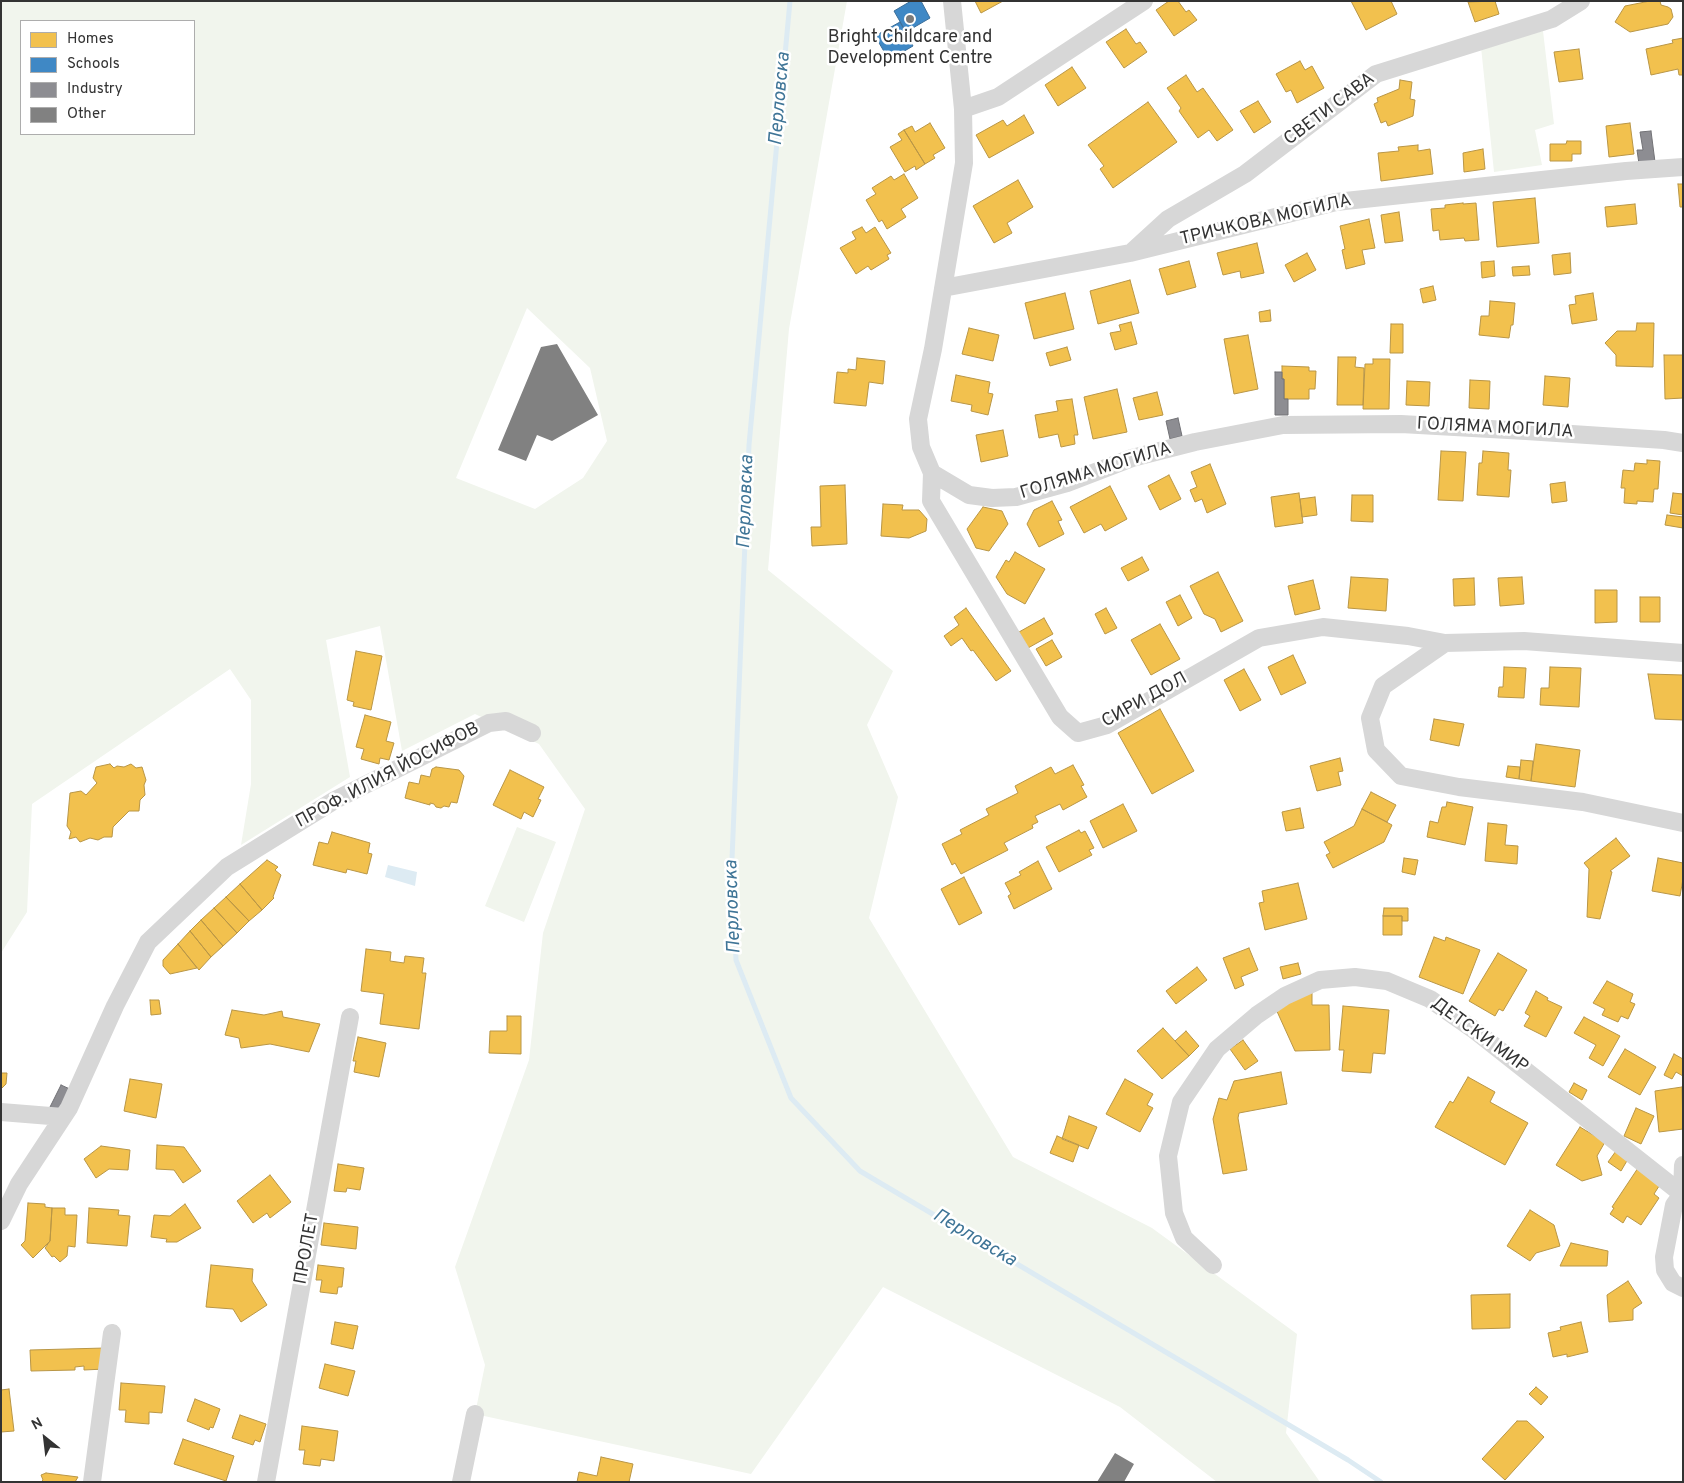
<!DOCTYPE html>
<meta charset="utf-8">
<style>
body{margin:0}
#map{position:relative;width:1684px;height:1483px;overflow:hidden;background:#fff;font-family:Overpass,sans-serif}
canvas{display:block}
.frame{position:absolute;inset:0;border:2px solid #333;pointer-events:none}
.legend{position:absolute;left:20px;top:20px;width:175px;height:115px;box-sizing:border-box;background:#fff;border:1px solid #adadad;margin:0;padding:6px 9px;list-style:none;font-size:15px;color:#333}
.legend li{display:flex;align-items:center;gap:10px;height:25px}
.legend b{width:25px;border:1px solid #adadad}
.north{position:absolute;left:20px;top:1413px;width:50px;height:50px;-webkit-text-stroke:4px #fff;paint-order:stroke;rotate:331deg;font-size:14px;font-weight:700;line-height:20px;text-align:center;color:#333}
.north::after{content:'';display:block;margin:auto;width:18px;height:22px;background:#333;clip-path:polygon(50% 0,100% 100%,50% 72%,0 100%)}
</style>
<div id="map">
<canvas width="1684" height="1483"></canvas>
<div class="frame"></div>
<ul class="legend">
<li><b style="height:14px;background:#f2c14e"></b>Homes</li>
<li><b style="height:14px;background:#3f88c5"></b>Schools</li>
<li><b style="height:14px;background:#8d8d92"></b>Industry</li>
<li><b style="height:14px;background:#818181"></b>Other</li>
</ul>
<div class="north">N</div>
</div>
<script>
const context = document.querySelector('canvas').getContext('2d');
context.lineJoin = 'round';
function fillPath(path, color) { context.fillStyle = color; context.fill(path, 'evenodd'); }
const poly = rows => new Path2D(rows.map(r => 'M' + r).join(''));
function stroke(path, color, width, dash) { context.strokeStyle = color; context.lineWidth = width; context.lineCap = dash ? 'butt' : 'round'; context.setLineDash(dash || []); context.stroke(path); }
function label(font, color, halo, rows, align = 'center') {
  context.font = font + ' Overpass,sans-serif'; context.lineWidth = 5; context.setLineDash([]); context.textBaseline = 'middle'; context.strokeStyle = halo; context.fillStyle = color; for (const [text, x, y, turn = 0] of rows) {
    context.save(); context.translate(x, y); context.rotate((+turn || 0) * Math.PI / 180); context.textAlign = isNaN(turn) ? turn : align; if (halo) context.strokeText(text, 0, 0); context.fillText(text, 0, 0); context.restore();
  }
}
const green = poly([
 [1,1,847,1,789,329,768,570,893,671,867,725,898,797,869,918,1013,1157,1152,1228,1297,1334,1286,1433,1320,1482,1217,1482,1120,1407,883,1287,751,1474,475,1414,485,1365,455,1267,529,1060,543,933,585,809,539,744,475,714,402,751,380,626,326,640,350,777,241,845,251,784,251,700,230,669,32,804,27,912,1,953],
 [21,21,194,21,194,134,21,134],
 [527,308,590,368,607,441,583,478,535,509,456,478],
 [1543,31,1554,124,1535,130,1542,165,1494,172,1481,47],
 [517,827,556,842,524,922,485,906]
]);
const water = poly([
 [388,865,417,872,415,886,385,877]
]);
const homes = poly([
 [975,1,1003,1,981,13,975,1],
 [1169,1,1178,1,1186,12,1189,10,1197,20,1174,36,1156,10,1169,1],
 [1351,1,1391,1,1397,14,1366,30,1351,1],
 [1495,1,1499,14,1475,22,1468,2,1495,1],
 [1650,1,1660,1,1661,5,1668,7,1671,9,1673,17,1668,24,1630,32,1615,22,1625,6,1650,1],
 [1126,29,1136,44,1140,42,1147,52,1124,68,1106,42,1126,29],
 [1683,38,1683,75,1679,75,1678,69,1651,75,1646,49,1673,43,1672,40,1683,38],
 [1579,49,1583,79,1559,82,1554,52,1579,49],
 [1300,61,1305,70,1312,66,1324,88,1297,103,1291,90,1286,92,1276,74,1300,61],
 [1072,67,1086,88,1058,106,1045,85,1072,67],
 [1186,75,1197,92,1203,88,1233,130,1217,141,1209,130,1198,138,1179,111,1181,108,1167,88,1186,75],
 [1400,80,1412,82,1410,99,1415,100,1413,116,1388,126,1386,121,1381,123,1374,104,1378,102,1377,98,1399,89,1400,80],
 [1258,101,1271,122,1254,133,1240,111,1258,101],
 [1148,102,1177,142,1113,188,1100,169,1104,166,1088,145,1148,102],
 [1024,115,1034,133,989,158,976,135,1003,120,1007,126,1024,115],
 [930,123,945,148,933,155,935,158,925,164,904,130,912,126,915,132,930,123],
 [1630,123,1634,154,1609,157,1606,126,1630,123],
 [904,130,925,164,916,170,915,166,905,172,890,147,902,140,898,134,904,130],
 [1567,141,1581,141,1581,154,1572,154,1572,161,1550,161,1550,144,1566,144,1567,141],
 [1418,145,1418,151,1430,149,1433,174,1381,181,1378,153,1399,151,1398,147,1418,145],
 [1483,149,1485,169,1464,172,1463,153,1483,149],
 [904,174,918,198,901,209,906,217,887,229,882,220,879,222,866,200,876,194,872,188,891,176,894,180,904,174],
 [1018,180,1033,207,1007,223,1012,233,994,243,973,206,1018,180],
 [1678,184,1683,184,1683,207,1680,207,1678,184],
 [1535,198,1539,243,1497,247,1493,202,1535,198],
 [1463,203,1463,204,1476,203,1479,240,1465,241,1464,238,1440,240,1439,230,1433,231,1431,209,1445,208,1445,205,1463,203],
 [1635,204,1637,224,1607,227,1605,207,1635,204],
 [1399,212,1403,241,1385,243,1381,215,1399,212],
 [1369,219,1375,248,1362,250,1365,264,1346,269,1342,250,1345,249,1340,226,1369,219],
 [862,227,866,233,875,227,891,253,887,255,889,259,871,270,868,266,856,274,840,248,856,239,852,232,862,227],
 [1257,243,1264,273,1241,278,1240,271,1223,275,1217,253,1257,243],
 [1307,253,1316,270,1294,282,1285,265,1307,253],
 [1570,253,1571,273,1554,275,1552,255,1570,253],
 [1189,261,1196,287,1167,295,1159,269,1189,261],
 [1494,261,1495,276,1482,278,1481,262,1494,261],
 [1529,266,1530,275,1513,276,1512,267,1529,266],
 [1130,280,1139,313,1098,324,1090,291,1130,280],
 [1433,286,1436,300,1423,303,1420,289,1433,286],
 [1065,293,1074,329,1034,339,1025,303,1065,293],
 [1593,293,1597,320,1572,324,1569,305,1576,304,1575,296,1593,293],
 [1490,301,1515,303,1513,325,1511,325,1509,338,1479,335,1481,316,1489,316,1490,301],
 [1270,310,1271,321,1260,322,1259,312,1270,310],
 [1131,322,1137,344,1115,350,1110,333,1121,331,1119,325,1131,322],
 [1637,323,1654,323,1653,367,1616,366,1616,355,1605,343,1617,331,1636,331,1637,323],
 [1391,324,1403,324,1403,353,1390,353,1391,324],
 [969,328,999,335,993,361,962,354,969,328],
 [1248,335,1258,389,1234,394,1224,339,1248,335],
 [1067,347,1071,360,1050,366,1046,353,1067,347],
 [1664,355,1683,355,1683,398,1665,399,1664,355],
 [1338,357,1356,357,1355,367,1364,368,1363,405,1337,405,1338,357],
 [857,358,885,361,883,384,869,382,866,406,834,403,837,372,848,373,848,369,856,370,857,358],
 [1373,359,1390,359,1389,409,1363,409,1365,364,1373,364,1373,359],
 [1282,366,1309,367,1309,371,1316,371,1315,389,1309,389,1309,399,1284,399,1284,379,1282,379,1282,366],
 [956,375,990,382,988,393,993,394,988,415,971,411,972,405,951,401,956,375],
 [1545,376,1570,378,1568,407,1543,405,1545,376],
 [1470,380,1490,381,1489,409,1469,408,1470,380],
 [1407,381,1430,382,1429,406,1406,405,1407,381],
 [1117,389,1127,432,1093,439,1084,397,1117,389],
 [1157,392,1163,415,1139,420,1133,398,1157,392],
 [1072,399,1078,435,1074,435,1075,444,1061,447,1058,434,1039,438,1035,415,1058,411,1056,401,1072,399],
 [1003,430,1008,456,981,462,976,435,1003,430],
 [1441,451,1466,452,1463,501,1438,500,1441,451],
 [1483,451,1509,453,1508,470,1511,470,1509,497,1477,495,1479,463,1482,463,1483,451],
 [1647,460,1660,461,1658,489,1654,489,1653,502,1637,501,1637,504,1624,503,1625,488,1621,488,1623,470,1634,471,1635,463,1647,464,1647,460],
 [1210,464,1226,504,1207,513,1202,499,1195,502,1190,490,1197,487,1191,472,1210,464],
 [1169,475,1181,499,1160,510,1148,486,1169,475],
 [1565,482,1567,501,1552,503,1550,484,1565,482],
 [845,485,847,544,812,546,811,527,821,527,820,486,845,485],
 [1110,486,1127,519,1105,531,1101,524,1084,533,1070,507,1110,486],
 [1299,493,1303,523,1275,527,1271,497,1299,493],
 [1673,493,1683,494,1683,515,1670,513,1673,493],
 [1352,495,1373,495,1373,522,1351,521,1352,495],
 [1315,497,1317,515,1302,517,1300,499,1315,497],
 [1052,501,1062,520,1058,521,1064,534,1039,547,1027,524,1034,510,1052,501],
 [883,504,903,505,902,510,919,510,927,519,926,531,909,538,881,536,883,504],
 [983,507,1002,511,1008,524,989,551,976,548,967,529,983,507],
 [1667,515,1683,517,1683,528,1665,525,1667,515],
 [1015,552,1045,569,1025,604,1007,594,996,577,1006,560,1009,562,1015,552],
 [1142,557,1149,570,1128,581,1121,568,1142,557],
 [1218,572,1243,621,1221,632,1215,619,1204,614,1190,586,1218,572],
 [1351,577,1388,579,1386,611,1348,608,1351,577],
 [1522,577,1524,604,1500,606,1498,578,1522,577],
 [1474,578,1475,605,1454,606,1453,579,1474,578],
 [1313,580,1320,609,1295,615,1288,586,1313,580],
 [1595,590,1617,590,1617,622,1595,623,1595,590],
 [1180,595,1192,618,1178,626,1166,602,1180,595],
 [1640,597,1660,597,1660,622,1640,622,1640,597],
 [966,608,1011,671,996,681,973,650,971,651,962,638,951,646,944,636,959,625,954,617,966,608],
 [1106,608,1117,628,1105,634,1095,614,1106,608],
 [1044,618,1053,634,1028,648,1019,632,1044,618],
 [1160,624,1180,659,1151,675,1131,640,1160,624],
 [1052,640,1062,657,1046,666,1036,649,1052,640],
 [356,651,382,656,371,710,353,706,354,702,347,700,356,651],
 [1293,655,1306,683,1281,695,1268,667,1293,655],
 [1504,667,1526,668,1524,698,1498,697,1499,687,1503,687,1504,667],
 [1550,667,1581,668,1579,707,1540,705,1541,688,1549,688,1550,667],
 [1244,669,1261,700,1240,711,1224,680,1244,669],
 [1648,674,1683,675,1683,720,1655,719,1648,674],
 [1160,709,1194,771,1152,794,1118,733,1160,709],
 [365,715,391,722,386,741,394,743,389,760,380,758,379,764,361,759,364,749,356,747,365,715],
 [1434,719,1464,724,1459,746,1430,740,1434,719],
 [1536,744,1580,750,1575,787,1531,781,1536,744],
 [1340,758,1343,771,1338,772,1341,785,1317,791,1310,766,1340,758],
 [1521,760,1533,761,1531,781,1519,779,1521,760],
 [110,764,114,768,117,766,124,767,131,764,136,768,142,767,146,780,144,785,145,795,140,800,139,811,129,811,113,827,112,837,104,837,98,840,90,838,80,842,76,837,69,839,71,832,67,826,70,793,81,791,86,795,97,783,93,778,96,767,110,764],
 [1073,765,1084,785,1081,786,1087,797,1063,810,1060,804,1035,816,1038,822,1032,825,1033,828,1004,843,1008,850,961,874,955,863,952,865,942,844,962,834,960,830,989,815,986,809,1018,793,1015,786,1051,767,1055,774,1073,765],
 [1508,766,1520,767,1519,779,1506,777,1508,766],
 [436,767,459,770,464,776,457,803,451,802,449,807,444,806,441,808,436,807,434,804,430,803,430,805,405,798,409,782,419,784,421,775,430,777,432,769,436,767],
 [510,770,544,787,538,799,541,800,533,817,524,812,521,819,493,805,510,770],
 [1371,792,1396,805,1387,822,1362,809,1371,792],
 [1447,802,1473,807,1465,845,1427,837,1430,821,1438,823,1442,807,1446,807,1447,802],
 [1123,804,1137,831,1103,848,1090,821,1123,804],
 [1300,808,1304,828,1286,831,1282,812,1300,808],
 [1362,809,1392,825,1384,842,1333,868,1326,855,1330,853,1324,842,1354,826,1362,809],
 [1488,823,1507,825,1505,845,1518,846,1517,864,1485,861,1488,823],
 [1079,830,1081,833,1085,831,1094,848,1089,850,1092,855,1059,872,1046,847,1079,830],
 [332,832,370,843,368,853,372,854,367,874,347,869,346,873,313,865,319,842,328,844,332,832],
 [1616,838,1630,856,1610,871,1612,872,1600,919,1587,917,1589,869,1584,863,1616,838],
 [1404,858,1418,860,1415,875,1402,872,1404,858],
 [1658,858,1683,863,1683,879,1680,896,1652,891,1658,858],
 [267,860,278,867,275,870,281,875,273,897,274,898,262,910,240,884,267,860],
 [1038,861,1052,889,1014,909,1008,896,1011,894,1005,883,1021,875,1019,872,1038,861],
 [964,877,982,913,959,925,941,889,964,877],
 [1298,883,1307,919,1265,930,1259,903,1264,902,1262,891,1298,883],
 [240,884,262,910,249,921,226,897,240,884],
 [226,897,249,921,237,933,214,908,226,897],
 [214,908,237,933,223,946,201,920,214,908],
 [1384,908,1408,908,1408,921,1402,921,1402,916,1383,916,1384,908],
 [1383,916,1402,916,1402,935,1383,935,1383,916],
 [201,920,223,946,211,957,190,931,201,920],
 [190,931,211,957,199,970,178,944,190,931],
 [1434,937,1445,941,1446,937,1480,950,1463,994,1419,977,1434,937],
 [178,944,197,968,170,974,163,966,163,960,178,944],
 [1249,948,1258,970,1241,977,1244,985,1235,989,1223,958,1249,948],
 [366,949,391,952,390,961,404,963,405,956,424,958,422,973,426,973,419,1029,380,1024,384,994,361,991,366,949],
 [1498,953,1527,970,1503,1011,1499,1009,1495,1016,1469,1001,1498,953],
 [1298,963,1301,974,1283,979,1280,967,1298,963],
 [1197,967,1207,980,1176,1004,1166,991,1197,967],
 [1607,981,1633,994,1630,1002,1635,1004,1628,1019,1621,1016,1618,1022,1602,1015,1605,1009,1593,1003,1607,981],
 [1312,991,1312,1005,1329,1005,1330,1050,1295,1051,1275,1007,1312,991],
 [1536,991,1548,998,1547,1000,1562,1007,1546,1037,1524,1026,1530,1016,1525,1013,1536,991],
 [150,1000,159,1000,161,1014,151,1015,150,1000],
 [1343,1006,1389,1010,1385,1054,1373,1053,1371,1073,1342,1071,1344,1050,1339,1050,1343,1006],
 [232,1010,264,1015,282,1011,283,1017,320,1024,309,1052,270,1044,241,1048,239,1038,225,1035,232,1010],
 [507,1016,521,1016,521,1054,489,1053,490,1031,507,1031,507,1016],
 [1584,1017,1620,1036,1603,1066,1589,1058,1596,1045,1574,1033,1584,1017],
 [1163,1028,1189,1056,1162,1079,1137,1051,1163,1028],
 [1186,1031,1199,1046,1189,1056,1175,1041,1186,1031],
 [358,1037,386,1043,379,1077,354,1072,356,1061,353,1061,358,1037],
 [1243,1040,1258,1061,1245,1070,1230,1049,1243,1040],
 [1625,1049,1656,1067,1640,1095,1608,1077,1625,1049],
 [1674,1054,1683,1059,1683,1076,1676,1072,1672,1079,1664,1075,1674,1054],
 [1281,1072,1287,1104,1239,1113,1238,1118,1247,1170,1223,1174,1213,1119,1219,1098,1227,1100,1234,1081,1281,1072],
 [1,1073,7,1073,6,1084,1,1089,1,1073],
 [1468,1077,1495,1092,1490,1102,1528,1123,1505,1165,1435,1127,1450,1101,1453,1103,1468,1077],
 [130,1079,162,1084,156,1118,124,1111,130,1079],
 [1125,1079,1153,1094,1147,1105,1153,1108,1140,1132,1106,1114,1125,1079],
 [1574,1083,1587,1090,1582,1100,1569,1092,1574,1083],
 [1682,1087,1683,1129,1659,1132,1655,1091,1682,1087],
 [1636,1108,1654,1116,1641,1144,1624,1136,1636,1108],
 [1069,1116,1097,1127,1088,1149,1062,1139,1069,1116],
 [1580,1127,1605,1142,1597,1156,1602,1175,1582,1181,1556,1165,1580,1127],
 [1057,1136,1079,1145,1073,1162,1050,1153,1057,1136],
 [157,1145,184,1147,201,1171,183,1183,174,1170,156,1169,157,1145],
 [101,1146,130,1150,128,1170,109,1169,96,1178,84,1159,101,1146],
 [1616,1151,1628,1159,1621,1171,1608,1162,1616,1151],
 [338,1164,364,1168,360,1190,347,1188,346,1192,334,1191,338,1164],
 [1638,1168,1661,1183,1654,1194,1659,1198,1641,1225,1627,1216,1623,1223,1610,1214,1614,1208,1612,1207,1638,1168],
 [270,1175,291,1202,270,1218,267,1213,253,1223,237,1201,270,1175],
 [28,1203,45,1204,45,1207,52,1208,50,1241,33,1258,21,1245,25,1241,28,1203],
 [185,1204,201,1228,177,1242,166,1242,167,1239,151,1237,154,1215,170,1216,185,1204],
 [52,1208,65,1208,65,1215,77,1215,75,1247,68,1246,67,1256,60,1262,54,1256,52,1257,45,1248,50,1241,52,1208],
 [89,1208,119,1210,118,1215,130,1216,127,1246,87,1243,89,1208],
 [1530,1210,1554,1225,1560,1246,1536,1253,1530,1261,1507,1246,1530,1210],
 [324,1223,358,1227,356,1249,321,1245,324,1223],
 [1571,1243,1608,1251,1607,1266,1560,1266,1571,1243],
 [211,1265,253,1269,252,1281,267,1305,241,1322,233,1309,206,1307,211,1265],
 [318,1265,344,1268,342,1287,338,1287,337,1294,320,1292,322,1280,316,1280,318,1265],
 [1628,1281,1642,1303,1633,1309,1633,1320,1609,1322,1607,1295,1628,1281],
 [1510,1294,1510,1328,1472,1329,1471,1295,1510,1294],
 [335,1322,358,1326,353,1349,331,1344,335,1322],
 [1581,1322,1588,1352,1567,1357,1567,1354,1553,1357,1548,1333,1561,1330,1560,1327,1581,1322],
 [105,1348,105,1369,84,1370,84,1366,75,1367,75,1370,31,1371,30,1350,105,1348],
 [325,1364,355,1371,348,1396,319,1388,325,1364],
 [121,1383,165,1386,162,1413,149,1412,149,1424,125,1422,126,1410,119,1410,121,1383],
 [1536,1387,1548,1397,1541,1405,1529,1394,1536,1387],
 [9,1389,14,1431,1,1432,1,1390,9,1389],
 [195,1399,220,1409,213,1428,210,1427,209,1430,187,1421,195,1399],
 [240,1415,266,1424,260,1442,255,1440,253,1445,232,1438,240,1415],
 [1517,1421,1527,1421,1544,1437,1505,1480,1482,1459,1517,1421],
 [302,1426,338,1431,334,1461,321,1459,320,1466,303,1464,305,1450,299,1450,302,1426],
 [183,1439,234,1456,226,1481,174,1464,183,1439],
 [601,1457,633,1464,629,1482,577,1482,579,1472,597,1476,601,1457],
 [46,1473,78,1477,75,1482,41,1482,43,1480,41,1475,46,1473]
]);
const schools = poly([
 [911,1,921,1,930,18,906,32,894,11,911,1],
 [900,22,913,46,889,60,875,36,900,22]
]);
const industry = poly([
 [1651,131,1655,162,1639,164,1637,150,1643,150,1640,132,1651,131],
 [1275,372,1282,372,1282,379,1284,379,1284,399,1288,399,1288,415,1275,415,1275,372],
 [1178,418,1182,436,1170,439,1166,421,1178,418],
 [61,1085,72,1090,59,1112,48,1111,61,1085]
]);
const stream = poly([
 [790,1,749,445,732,859,736,960,791,1098,860,1171,1348,1460,1381,1482]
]);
const building = poly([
 [557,344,598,415,552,441,537,435,526,461,498,450,541,347],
 [1115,1453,1134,1464,1124,1482,1097,1482]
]);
const street = poly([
 [952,1,963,109,964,163,933,349,918,419,921,447,932,473,969,495,992,498,1016,497,1067,483,1132,458,1195,442,1283,425,1401,424,1526,431,1664,440,1683,443],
 [963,109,998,97,1144,1],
 [1133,251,1168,219,1245,174,1376,74,1552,19,1581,1],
 [943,288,1130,253,1336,202,1626,171,1683,167],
 [932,473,931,501,1060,717,1078,733,1107,725,1259,638,1323,627,1408,636,1445,643,1524,641,1683,653],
 [1445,643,1383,686,1370,718,1376,750,1401,776,1459,787,1583,802,1683,823],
 [1,1112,63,1117],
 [1682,1194,1674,1205,1664,1257,1665,1270,1673,1283,1683,1288],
 [1682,1194,1683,1165],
 [1,1221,19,1184,69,1108,115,1006,148,942,227,867,335,800,489,723,506,721,532,733],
 [1213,1265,1184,1238,1174,1213,1168,1156,1181,1102,1217,1049,1257,1015,1285,996,1320,980,1355,977,1387,981,1430,999,1473,1029,1682,1194],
 [92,1482,112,1333],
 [266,1482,350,1017],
 [461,1482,475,1414]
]);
const markers = [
 [910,19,5,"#7a7a7a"]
];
const poiNames = [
 ["Bright Childcare and",910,38],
 ["Development Centre",910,59]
];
const streetNames = [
 ["СВЕТИ САВА",1330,110,-37],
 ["ТРИЧКОВА МОГИЛА",1266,221,-13],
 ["ГОЛЯМА МОГИЛА",1495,429,3],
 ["ГОЛЯМА МОГИЛА",1096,472,-17],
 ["СИРИ ДОЛ",1145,701,-29],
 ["ПРОФ. ИЛИЯ ЙОСИФОВ",388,776,-28],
 ["ДЕТСКИ МИР",1479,1036,36],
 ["ПРОЛЕТ",308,1249,-80]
];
const waterNames = [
 ["Перловска",781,99,-85],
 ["Перловска",747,502,-88],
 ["Перловска",734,907,-92],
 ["Перловска",974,1239,31]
];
fillPath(green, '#f1f5ed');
fillPath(water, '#ddebf3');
fillPath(homes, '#f2c14e');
stroke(homes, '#b99646', 1);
fillPath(schools, '#3f88c5');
stroke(schools, '#3b6e99', 1);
fillPath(industry, '#8d8d92');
stroke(industry, '#727276', 1);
stroke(stream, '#ddebf3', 5);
fillPath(building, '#818181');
stroke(street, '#d7d7d7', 18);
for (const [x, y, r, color] of markers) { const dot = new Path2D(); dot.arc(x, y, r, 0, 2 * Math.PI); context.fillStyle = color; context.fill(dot); stroke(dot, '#fff', 2); }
label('18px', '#333', '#fff', poiNames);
label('18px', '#333', '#fff', streetNames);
label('italic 19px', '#3f7597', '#fff', waterNames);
</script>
